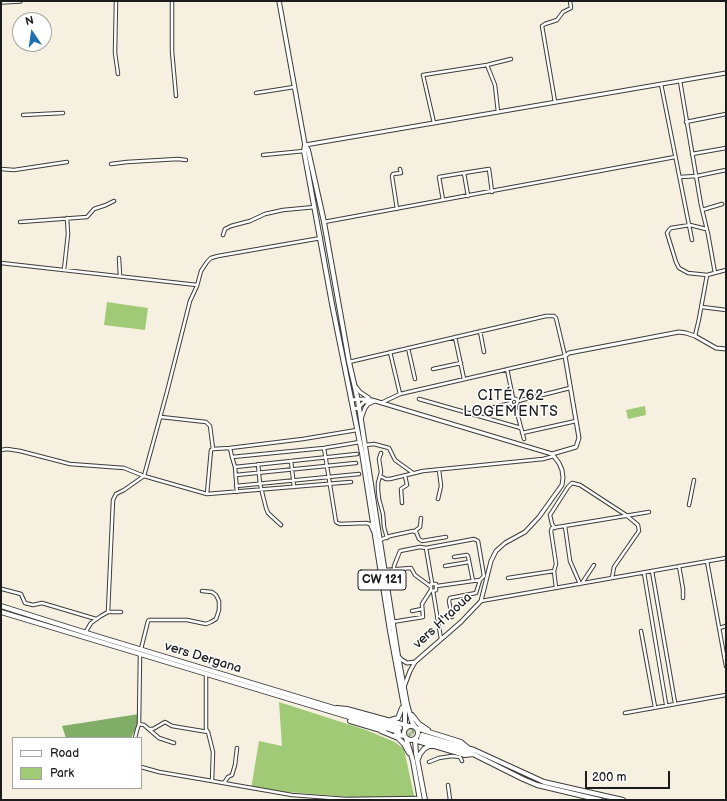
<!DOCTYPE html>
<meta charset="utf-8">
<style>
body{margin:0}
#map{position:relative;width:727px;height:801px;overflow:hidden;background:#f6f0e1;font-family:"Balsamiq Sans",sans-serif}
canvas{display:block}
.frame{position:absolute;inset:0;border:2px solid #1c1c1c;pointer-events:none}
.legend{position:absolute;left:12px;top:737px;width:130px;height:52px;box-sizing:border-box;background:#fff;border:1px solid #a4a4a4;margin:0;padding:5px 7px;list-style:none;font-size:12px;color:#1c1c1c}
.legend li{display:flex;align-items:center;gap:8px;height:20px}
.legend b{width:20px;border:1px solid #a4a4a4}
.north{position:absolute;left:12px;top:12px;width:40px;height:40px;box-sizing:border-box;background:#fff;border:1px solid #a4a4a4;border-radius:50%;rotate:347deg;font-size:11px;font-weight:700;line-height:16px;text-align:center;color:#1c1c1c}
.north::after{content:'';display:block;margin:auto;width:14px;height:18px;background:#1f6fb2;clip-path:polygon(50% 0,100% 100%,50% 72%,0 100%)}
.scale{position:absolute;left:585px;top:771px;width:85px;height:18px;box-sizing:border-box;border:2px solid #1c1c1c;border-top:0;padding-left:5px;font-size:12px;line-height:14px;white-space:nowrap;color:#1c1c1c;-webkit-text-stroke:3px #fff;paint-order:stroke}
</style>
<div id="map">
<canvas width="727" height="801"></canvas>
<div class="frame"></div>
<ul class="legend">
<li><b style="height:5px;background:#fff"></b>Road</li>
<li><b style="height:11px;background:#a0ca76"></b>Park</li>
</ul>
<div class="north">N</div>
<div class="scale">200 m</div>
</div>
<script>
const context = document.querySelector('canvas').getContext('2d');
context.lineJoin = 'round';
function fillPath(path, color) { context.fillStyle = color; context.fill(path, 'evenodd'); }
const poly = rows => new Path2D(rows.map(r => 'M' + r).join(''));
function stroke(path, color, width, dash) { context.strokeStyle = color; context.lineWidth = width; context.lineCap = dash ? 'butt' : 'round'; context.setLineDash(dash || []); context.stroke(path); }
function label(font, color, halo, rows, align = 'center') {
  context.font = font + ' "Balsamiq Sans",sans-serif'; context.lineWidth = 3; context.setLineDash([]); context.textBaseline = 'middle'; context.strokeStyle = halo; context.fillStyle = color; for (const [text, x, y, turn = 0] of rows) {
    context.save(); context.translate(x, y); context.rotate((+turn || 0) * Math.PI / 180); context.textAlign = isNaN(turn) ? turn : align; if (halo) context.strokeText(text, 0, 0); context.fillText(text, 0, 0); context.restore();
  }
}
const green = poly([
 [107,302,148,308,145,330,104,325],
 [645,406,646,415,628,419,626,410],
 [279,702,366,730,395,742,404,749,415,800,386,800,251,789,259,741,282,746]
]);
const forest = poly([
 [139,714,138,724,131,738,66,738,62,726],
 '404.5 733a5.5 5.5 0 1 1 11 0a5.5 5.5 0 1 1-11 0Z'
]);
const trunkTunnel = poly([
 [402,729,422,735],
 [399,732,421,738]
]);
const minor = poly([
 [116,1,115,53,118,74],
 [172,1,172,51,176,96],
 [487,65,511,59],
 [680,81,701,205,708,234,715,273],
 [661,84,692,240],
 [256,93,294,87],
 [555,102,542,26,545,24,557,20,563,12,571,8,570,1],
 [23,115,63,113],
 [686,122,726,114],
 [434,123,423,75,487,65,495,85,498,112],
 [692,154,726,148],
 [263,155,304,151],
 [111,164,127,162,178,159,186,160],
 [1,169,14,170,67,162],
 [464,173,468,196],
 [680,177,697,176,726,170],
 [443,200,439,177,457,174,489,169,492,192],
 [397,209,392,176,393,174,401,173,400,169],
 [702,210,722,204],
 [20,222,87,217,94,209,106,205,114,201],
 [324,222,675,157],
 [706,229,690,225,671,228,669,230,667,233,676,262,679,268,688,273,707,275,726,270],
 [223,235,225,229,231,226,250,221,265,214,283,210,315,207],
 [119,258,120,276],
 [1,263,197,285],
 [64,270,68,234,67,218],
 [702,307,726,310],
 [480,331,484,352],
 [695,336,699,319,707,275],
 [455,337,464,379],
 [408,348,415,379],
 [390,352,400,394],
 [349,362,546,316,554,316,556,318,565,356,400,394,381,403],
 [433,369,461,363],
 [507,369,513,398],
 '510.5 402a3.5 3.5 0 1 1 7 0a3.5 3.5 0 1 1-7 0Z',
 [419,399,521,428],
 [518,401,570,388],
 [515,405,524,439],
 [471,413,511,403],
 [161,417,206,422,210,426,213,449,230,448],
 [357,430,303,439,230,448,232,457,324,448,360,442],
 [522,433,576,421],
 [365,445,374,444,389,448,395,460,413,473],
 [324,448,336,522,340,524,366,523,370,524,373,531],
 [1,450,7,449,20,451,70,464,124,468,144,476,207,494,351,482],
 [381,453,379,459,381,472,378,483,378,490,379,499,383,514,384,527,387,538],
 [232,457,235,467,237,492],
 [291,461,294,487],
 [258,464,260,484,266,508,268,513,281,525],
 [235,467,357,454],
 [236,475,356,463],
 [380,476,386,479,390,479,423,471,543,459,554,456],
 [236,486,359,474],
 [207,494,211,450,213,449],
 [438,499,441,486,439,470],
 [402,503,401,489,407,485,405,476],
 [689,505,694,480],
 [565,526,570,561,580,584],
 [555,528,552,524,550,515,568,487,572,483,580,485,626,515,638,525,639,531,614,567,612,578],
 [415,531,420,527,421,518],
 [380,540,390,536,413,531,416,532,419,539,422,541,446,537],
 [454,557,467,555,468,556,473,581],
 [707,561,726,666],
 [445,566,469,562],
 [679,566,683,589,683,598],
 [394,569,394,566,400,551,420,547,426,548],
 [385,570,411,568,415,575,430,586],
 [652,571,675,703],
 [644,573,666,704],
 [508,578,554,571],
 [432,583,426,548,474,539,478,541,484,576,480,580,437,586],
 [582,583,594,565],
 [556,588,554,571,556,564,551,531,552,528,649,512],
 [2,589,21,594,25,603,33,605,42,603,96,619],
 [433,591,441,639],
 [481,601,726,558],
 [412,611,422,609],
 [108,612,113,500,116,494,124,490,144,476,167,392,190,301,197,286,201,271,207,262,211,258,218,256,321,238],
 [452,617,449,601,450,598,476,593,480,580],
 [392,622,423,617,422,604,431,590,431,584,436,584,436,590,433,591,431,590],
 [719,628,726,626],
 [641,631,655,707],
 [85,633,91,623,101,616,108,612,121,612],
 [141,649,148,621,149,620,187,620,206,624,211,622,216,619,219,610,219,601,216,595,212,592,202,591],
 [625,713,726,695],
 [139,724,140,654],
 [149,729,153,729,165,722,172,726,208,732],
 [135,738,137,730,139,724,144,725,159,738,174,743],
 [429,762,439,758,452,756,460,757,462,761],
 [141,767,159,772,212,781,213,752,208,732,206,729,206,674],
 [212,781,292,795,346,799,420,798],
 [224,783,228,777,232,775,235,765,237,748],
 [448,785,450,800]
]);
const tertiary = poly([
 [305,145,726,73],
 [356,387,360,392,369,398],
 [351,400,363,399,372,400,552,454,559,463,562,470,563,478,562,485,539,517,525,532,505,543,496,551,491,561,481,601,461,622,415,662],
 [353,409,358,408,364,402,371,401],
 [361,419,365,408,368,404,375,401],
 [552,454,576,447,579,438,565,356,569,353,679,332,686,333,695,336,716,348,726,349],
 [399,657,402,660,407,663,415,662,410,671,404,687]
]);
const secondary = poly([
 [279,1,305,145],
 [1,2,20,1]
]);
const trunk = poly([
 [305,145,308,150,324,222,349,362,358,401,398,656,407,704,412,722,416,728],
 [305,145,304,151,332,304,362,453,390,631,405,712,405,729],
 [1,606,93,635,400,728],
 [1,612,399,732],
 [337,708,347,709,409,726],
 [412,715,419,724,428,730],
 [391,720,398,718,402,708],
 [350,721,384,731],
 '404 733a7 7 0 1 1 14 0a7 7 0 1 1-14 0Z',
 [416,728,461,742,468,748],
 [381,731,398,738,404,744,409,753],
 [396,734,404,736],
 [422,735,474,750,544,782,623,800],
 [406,738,413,761,420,800],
 [421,738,473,754,523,779,537,785,600,800],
 [415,739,416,753,425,800],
 [414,740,465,755,473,754],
 [418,759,420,754,424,749,429,746,434,746]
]);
const shields = [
 [382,580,48]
];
const shieldNames = [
 ["CW 121",382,580]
];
const streetNames = [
 ["vers H'raoua",443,621,-43],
 ["vers Dergana",203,658,17]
];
const neighbourhoodNames = [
 ["CITÉ 762",511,396],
 ["LOGEMENTS",511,412]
];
fillPath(green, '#a0ca76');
fillPath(forest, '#80ae67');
stroke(trunkTunnel, '#d5d0c3', 4, [4, 2]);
stroke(minor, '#3d3c3a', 4.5);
stroke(tertiary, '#3d3c3a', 5);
stroke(secondary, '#3d3c3a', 5.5);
stroke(trunk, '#3d3c3a', 6);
stroke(minor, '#fff', 2.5);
stroke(tertiary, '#fff', 3);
stroke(secondary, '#fff', 3.5);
stroke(trunk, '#fff', 4);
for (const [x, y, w] of shields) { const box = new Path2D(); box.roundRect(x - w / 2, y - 10, w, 20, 3); context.fillStyle = '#fff'; context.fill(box); stroke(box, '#1c1c1c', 1); }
label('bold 12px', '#1c1c1c', null, shieldNames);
label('13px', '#1c1c1c', '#fff', streetNames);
context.letterSpacing = '1px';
label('14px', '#1c1c1c', '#fff', neighbourhoodNames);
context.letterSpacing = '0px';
</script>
